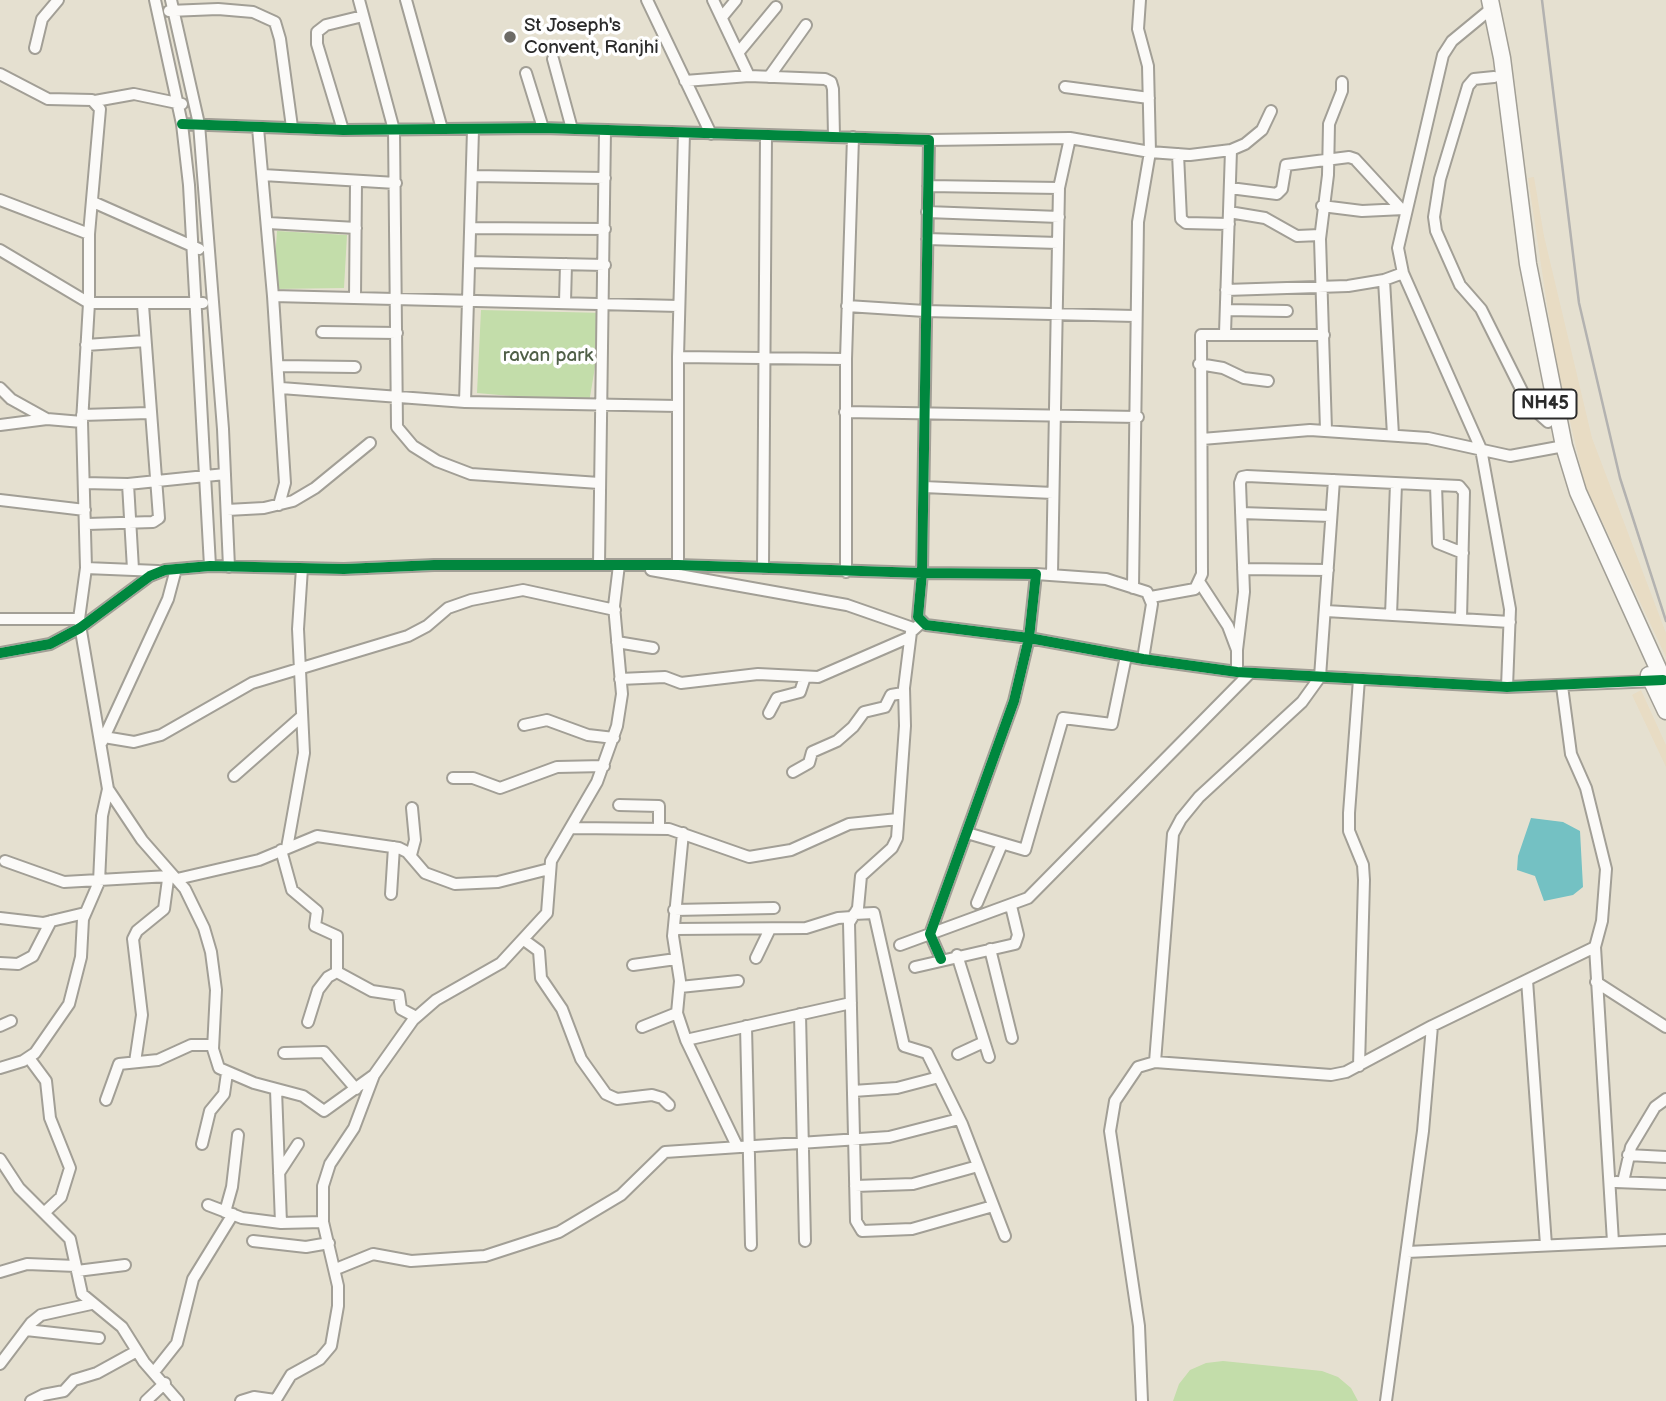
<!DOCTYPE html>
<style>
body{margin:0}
canvas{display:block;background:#e5e0d0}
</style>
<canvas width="1666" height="1401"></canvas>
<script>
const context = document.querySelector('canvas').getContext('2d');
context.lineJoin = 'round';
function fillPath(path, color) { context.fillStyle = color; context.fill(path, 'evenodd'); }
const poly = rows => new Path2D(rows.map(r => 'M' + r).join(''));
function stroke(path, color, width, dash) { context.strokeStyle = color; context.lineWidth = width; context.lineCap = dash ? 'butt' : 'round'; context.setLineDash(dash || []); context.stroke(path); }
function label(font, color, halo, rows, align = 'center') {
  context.font = font + ' "Balsamiq Sans",sans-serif'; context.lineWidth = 7; context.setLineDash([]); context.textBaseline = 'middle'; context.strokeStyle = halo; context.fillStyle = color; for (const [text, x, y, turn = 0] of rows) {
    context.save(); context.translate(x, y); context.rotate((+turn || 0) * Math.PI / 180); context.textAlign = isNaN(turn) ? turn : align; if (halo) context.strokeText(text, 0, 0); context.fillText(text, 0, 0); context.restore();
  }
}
const built = poly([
 [1534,177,1544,236,1592,438,1666,633,1666,657,1585,485,1555,358,1528,178],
 [1641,690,1666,745,1666,767,1632,695]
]);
const green = poly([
 [277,231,347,235,344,288,273,289],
 [481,310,604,313,589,403,477,393],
 [1223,1361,1322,1371,1338,1377,1351,1388,1358,1401,1173,1401,1179,1384,1190,1370,1206,1363]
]);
const water = poly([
 [1531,818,1563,822,1580,831,1583,887,1573,895,1544,901,1535,876,1517,870,1518,856]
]);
const minor = poly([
 [155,0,182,124,189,185,210,566],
 [171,0,199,124,223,429,229,567],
 [359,0,394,130,397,427,413,446,437,461,471,474,599,483],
 [406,0,442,129],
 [647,0,711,134],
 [713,0,749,76],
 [1140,0,1138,29,1148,66,1150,152,1190,155,1231,150,1245,144,1262,130,1271,111],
 [1492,8,1452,41,1443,55,1398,248,1403,273,1481,449,1510,609,1507,687],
 [169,11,218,9,253,12,275,22,280,39,292,127],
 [722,17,736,0],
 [35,48,42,19,58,0],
 [738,53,776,7],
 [553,59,572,129],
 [526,73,543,128],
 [0,74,48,99,92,100,100,109,89,234,89,303,82,422,86,568,79,619,108,789,142,840,185,889,204,928,211,952,216,990,213,1049,219,1068,254,1083,303,1096,324,1111,374,1075],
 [769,77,806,25],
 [1494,77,1474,79,1468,86,1440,179,1434,217,1436,231,1460,285,1481,309,1529,405,1548,422],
 [685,81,749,76,825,79,831,82,833,89,834,136],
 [1065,87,1149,98],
 [95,101,134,94,182,104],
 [182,124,343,130,543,128,929,140,922,573,1036,574,1029,638,1014,701,930,934,941,959],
 [258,128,273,296,679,306],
 [343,130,317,44,317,32,326,25,363,16],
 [929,140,1070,138,1150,152,1138,222,1133,588],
 [1178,154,1181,219,1186,223,1229,224],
 [263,175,396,183],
 [472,176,605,178],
 [928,186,1059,188],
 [1230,188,1277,194,1282,189,1286,165,1349,157,1355,159,1401,209],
 [0,200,89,234],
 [93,202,199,249],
 [1322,206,1362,211,1404,209],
 [927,212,1059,217],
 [1229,212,1265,218,1297,236,1320,235],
 [268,223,356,228],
 [471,228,605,229],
 [927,239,1058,243],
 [0,250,89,303,203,303],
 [470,262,605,265],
 [1384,280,1393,435],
 [1226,290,1348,286,1384,280,1403,273],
 [273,296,285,483,279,505],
 [355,298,356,181],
 [565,302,566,264],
 [847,306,925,311,1135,316],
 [1226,310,1287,311],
 [322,332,397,333],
 [1225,333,1231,150],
 [86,345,145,341],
 [678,357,846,359],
 [1199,364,1223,368,1244,378,1268,381],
 [279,366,355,367],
 [0,388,11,399,47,419],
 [281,388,465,402,678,406],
 [465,402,473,130],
 [845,412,1138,417],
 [82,415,149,413],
 [0,425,47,419,82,422],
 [1326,430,1320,239,1328,175,1329,124,1342,91,1342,82],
 [1202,439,1310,430,1428,438,1510,456,1564,446],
 [84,483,128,484,225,474],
 [128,484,133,569],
 [1436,485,1438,543,1463,553],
 [924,487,1053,493],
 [0,500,85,510],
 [227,510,264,508,293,501,315,488,370,443],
 [1241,513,1331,516],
 [87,524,153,522,159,518,143,305],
 [599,565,605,131],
 [678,565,678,357,684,133],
 [86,568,158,571],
 [763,568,766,135],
 [1243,569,1328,570],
 [651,570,847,605,913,628],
 [846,572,846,359,853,137],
 [1036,574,1106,579,1147,592,1152,604,1143,659],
 [1052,574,1059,188,1070,138],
 [1200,583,1228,626,1237,650,1237,672],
 [1151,597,1195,589,1202,574,1201,335,1324,335],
 [1326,611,1510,622],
 [1391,615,1396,484],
 [0,619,79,619],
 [921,623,911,632,904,688,905,726,897,838,892,848,861,876,858,908,849,923,856,1221,862,1231,912,1229,993,1206],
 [617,642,653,648],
 [1237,650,1244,592,1240,483,1242,477,1247,476,1459,486,1464,492,1461,619],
 [0,653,50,644,80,628,150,576,165,570,210,566,344,569,434,565,678,565,922,573,918,617,926,625,1029,638,1143,659,1237,672,1507,687,1657,681],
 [620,679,665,677,681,683,758,674,818,677,910,637],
 [1359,679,1349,813,1349,831,1363,865,1364,880,1359,1066],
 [1562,686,1571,754,1586,788,1606,869,1602,921,1595,947,1613,1242],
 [769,713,777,698,800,692,805,677],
 [524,725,547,720,588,735,614,738],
 [104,737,134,742,161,735,252,683,408,636,427,626,448,608,471,600,523,590,615,610],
 [102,742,168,599,176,569],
 [793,772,809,763,812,752,837,741,853,727,864,712,885,707,891,695,903,693],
 [234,776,301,717],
 [453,778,473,778,500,788,557,767,604,766],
 [619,805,659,806,659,827],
 [572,828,669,829,749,857,791,850,849,824,898,819],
 [683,833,673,936,680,981,677,1013,686,1040,737,1146],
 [967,833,1025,850,1063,718,1112,724,1126,656],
 [287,848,304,753,298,629,302,568],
 [281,850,292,890,317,911,315,926,337,936,337,972,372,991,399,995,401,1009,416,1017],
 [411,855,415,840,412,808],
 [5,861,64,882,169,876],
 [177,879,259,860,317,836,399,848,407,852,425,873,455,884,498,882,549,869],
 [391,894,394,847],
 [977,903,1002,844],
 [674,910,774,908],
 [854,914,874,913,904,1046,927,1053,962,1124,1005,1236],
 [0,918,43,923,85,913],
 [674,929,806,928,838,918,852,917],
 [524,940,539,951,541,978,562,1009,581,1059,606,1094,617,1099,652,1095,662,1098,669,1105],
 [900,945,1028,898,1250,673],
 [990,949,1012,1038],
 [957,955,989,1057],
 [756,958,769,931],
 [0,963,18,964,33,956,51,921],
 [633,965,676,959],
 [915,967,1015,944,1018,935,1011,906],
 [1527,980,1546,1245],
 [1596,982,1666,1027],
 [680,987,738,981],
 [800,1014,805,1241],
 [308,1022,318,990,328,977,337,972],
 [0,1026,11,1021],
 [746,1026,751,1245],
 [642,1027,677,1013],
 [686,1040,851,1003],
 [284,1053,324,1052,356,1089],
 [958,1054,984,1042],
 [29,1058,46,1081,50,1118,70,1168,61,1197,45,1212],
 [135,1062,142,1015,133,939,137,931,164,909,169,872],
 [1155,1062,1173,834,1181,819,1199,797,1302,702,1320,677,1334,480],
 [0,1068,23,1061,35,1053,69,1004,81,957,83,919,99,882,102,816,108,789],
 [276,1090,281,1223],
 [853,1091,897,1088,939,1077],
 [106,1100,119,1064,158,1060,191,1045,213,1045],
 [202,1144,210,1111,224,1094,227,1073],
 [1628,1155,1666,1157],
 [0,1159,19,1188,70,1239,82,1294,122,1327,144,1362,178,1401],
 [279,1173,298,1144],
 [1616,1182,1666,1184],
 [1623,1182,1631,1147,1655,1107,1666,1099],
 [855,1186,913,1184,978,1166],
 [208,1205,242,1218,281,1223,323,1222],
 [225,1212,232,1187,238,1135],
 [253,1241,306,1247,329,1243],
 [1407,1252,1666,1240],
 [336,1269,373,1254,411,1261,485,1256,559,1232,621,1195,665,1152,889,1137,959,1119],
 [77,1271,125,1265],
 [0,1272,27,1264,76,1266],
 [26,1330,99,1338],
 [0,1364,31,1323,41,1315,91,1304],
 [154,1372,177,1343,193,1279,233,1214],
 [31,1401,43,1395,64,1391,74,1380,97,1373,137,1351],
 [146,1401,165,1383],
 [241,1401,254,1397,275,1400],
 [275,1401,291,1375,320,1359,331,1346,338,1306,338,1286,323,1222,323,1186,330,1164,354,1128,374,1075,413,1020,436,1000,501,963,547,913,551,861,597,782,617,726,622,694,614,606,619,565],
 [1142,1401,1139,1326,1110,1131,1115,1101,1138,1067,1155,1062,1331,1075,1346,1072,1432,1026,1595,947],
 [1386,1401,1423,1131,1432,1026]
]);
const highway = poly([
 [1490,0,1502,58,1528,264,1564,446,1578,492,1666,686],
 [1649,675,1666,711]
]);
const rail = poly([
 [1542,0,1579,303,1620,478,1666,621]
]);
const cycleway = poly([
 [182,124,343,130,543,128,929,140,922,573,1036,574,1029,638,1014,701,930,934,941,959],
 [0,653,50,644,80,628,150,576,165,570,210,566,344,569,434,565,678,565,922,573,918,617,926,625,1029,638,1143,659,1237,672,1507,687,1663,680]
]);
const markers = [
 [510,37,7,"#6c6a65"]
];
const shields = [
 [1545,404,63]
];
const shieldNames = [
 ["NH45",1545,404]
];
const poiNames = [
 ["St Joseph's",524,26],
 ["Convent, Ranjhi",524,48]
];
const parkNames = [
 ["ravan park",548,356]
];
fillPath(built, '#e8dcc4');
fillPath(green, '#c3ddaa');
fillPath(water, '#74c1c3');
stroke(minor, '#a29f96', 14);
stroke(highway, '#a29f96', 19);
stroke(minor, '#fbfaf8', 10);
stroke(highway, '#fbfaf8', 16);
stroke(rail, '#b3b2b0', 2.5);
stroke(cycleway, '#00873e', 10);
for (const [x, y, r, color] of markers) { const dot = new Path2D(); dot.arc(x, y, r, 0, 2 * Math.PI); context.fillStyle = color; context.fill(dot); stroke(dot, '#fff', 2.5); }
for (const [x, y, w] of shields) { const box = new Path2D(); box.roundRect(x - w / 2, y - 14.5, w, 29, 5); context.fillStyle = '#fff'; context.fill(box); stroke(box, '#2b2b2b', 2); }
label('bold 18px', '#2b2b2b', null, shieldNames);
label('19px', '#2b2b2b', '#fff', poiNames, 'left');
label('19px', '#506048', '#fff', parkNames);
</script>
